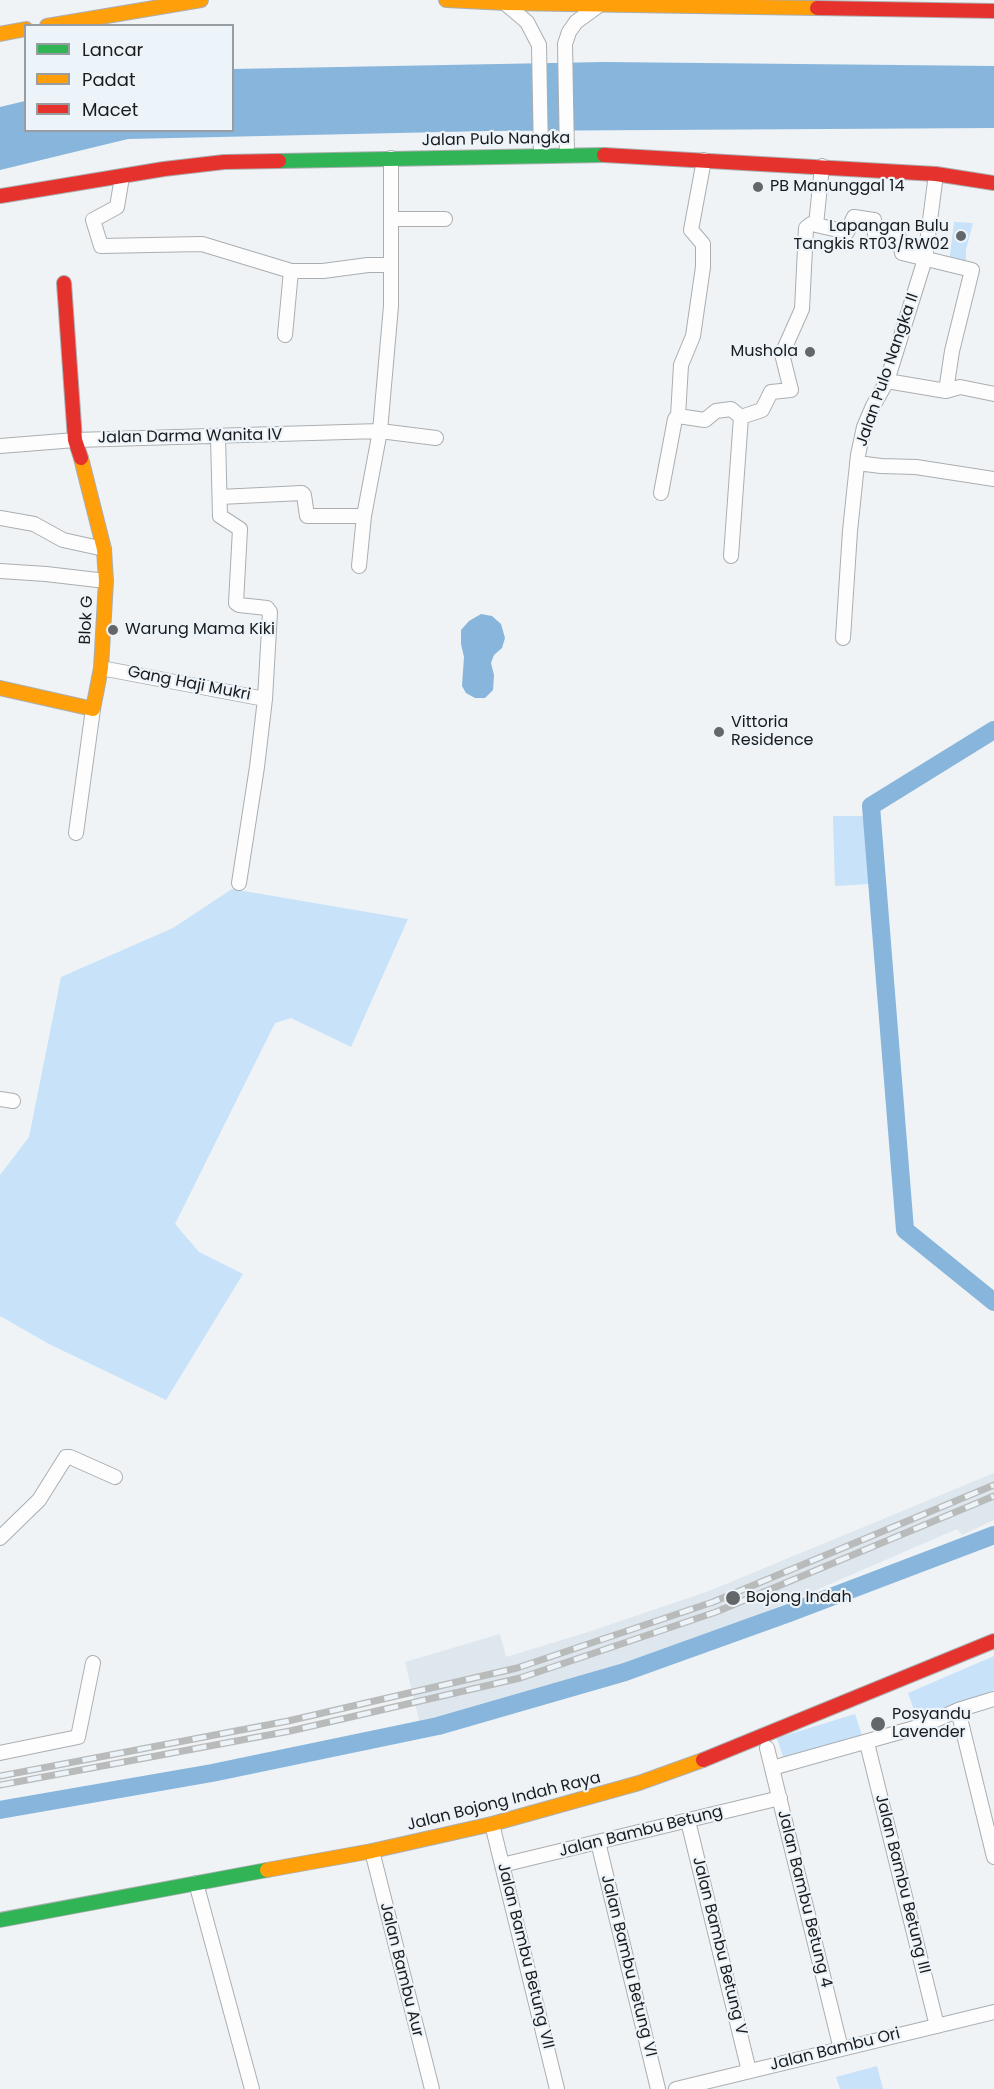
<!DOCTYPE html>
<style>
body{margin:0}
#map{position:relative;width:994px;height:2089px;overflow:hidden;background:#eff3f6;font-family:Poppins,sans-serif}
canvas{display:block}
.legend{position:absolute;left:24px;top:24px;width:210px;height:108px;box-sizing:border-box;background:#ecf3f9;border:2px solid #989da1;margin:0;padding:8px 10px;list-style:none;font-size:18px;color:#191b1d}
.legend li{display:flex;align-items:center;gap:12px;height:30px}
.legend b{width:30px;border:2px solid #989da1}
</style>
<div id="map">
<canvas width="994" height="2089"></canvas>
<ul class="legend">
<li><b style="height:8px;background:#30b455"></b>Lancar</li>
<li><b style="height:8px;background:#ff9f0a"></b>Padat</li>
<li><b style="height:8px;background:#e5322d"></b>Macet</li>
</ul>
</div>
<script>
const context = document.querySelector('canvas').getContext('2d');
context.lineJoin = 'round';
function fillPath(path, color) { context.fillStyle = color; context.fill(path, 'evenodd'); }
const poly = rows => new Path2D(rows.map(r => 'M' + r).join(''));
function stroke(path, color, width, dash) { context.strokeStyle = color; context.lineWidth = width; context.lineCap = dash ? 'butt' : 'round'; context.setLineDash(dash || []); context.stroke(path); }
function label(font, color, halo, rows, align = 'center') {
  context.font = font + ' Poppins,sans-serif'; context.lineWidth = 4.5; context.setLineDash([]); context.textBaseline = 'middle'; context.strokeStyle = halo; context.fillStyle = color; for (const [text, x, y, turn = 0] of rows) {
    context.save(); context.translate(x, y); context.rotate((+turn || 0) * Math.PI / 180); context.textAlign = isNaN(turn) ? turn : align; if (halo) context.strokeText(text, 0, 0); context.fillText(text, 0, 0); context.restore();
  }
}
const built = poly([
 [994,1473,994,1520,962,1535,957,1529,717,1633,533,1694,420,1724,405,1662,500,1634,506,1657,588,1632,709,1591]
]);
const green = poly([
 [954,222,973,223,966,250,966,264,949,264],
 [833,816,866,816,869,884,835,886],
 [232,889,408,919,351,1047,291,1018,275,1023,175,1224,199,1252,243,1274,166,1400,49,1344,0,1316,0,1175,29,1137,61,977,173,928],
 [994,1656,994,1690,919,1724,908,1693],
 [855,1714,865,1745,787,1769,777,1738],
 [877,2066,883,2089,840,2089,836,2077]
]);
const water = poly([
 [605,62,994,66,994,128,488,131,128,139,0,170,0,107,25,101,26,130,232,130,233,69],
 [481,614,492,616,501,624,505,638,502,648,494,655,491,663,494,675,493,690,485,698,475,698,466,693,462,686,464,657,461,644,461,630,469,621]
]);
const canal = poly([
 [994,730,871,806,905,1230,994,1302],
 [0,1810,212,1773,438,1726,625,1672,789,1613,994,1535]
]);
const street = poly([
 [507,5,527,22,539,45,541,156],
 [567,155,565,44,569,32,576,22,598,6],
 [704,160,691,230,703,244,703,267,693,336,681,365,678,416,705,420,716,411,731,409,741,417,762,410,771,392,791,390,782,354,802,309,806,228,811,224,816,225],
 [822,166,816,225,847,232,854,217,874,220,875,234,899,238,902,253,972,270,952,351,946,391],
 [122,177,117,207,93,220,101,246,202,244,291,271,323,271,368,265,391,265],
 [392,219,445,219],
 [285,335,291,271],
 [887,381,946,391,960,387,994,394],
 [218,437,220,516,240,529,236,603,239,605,267,608,270,612,265,699,257,767,239,883],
 [0,446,75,440,380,431,436,438],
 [857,463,881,466,916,467,994,479],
 [661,493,675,419,678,416],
 [220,497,302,493,304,495,307,516,364,516],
 [0,518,34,524,63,540,104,549],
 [731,556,741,417],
 [359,566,364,516,380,431,391,306,391,158],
 [0,571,46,574,106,581],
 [843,638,850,531,858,455,864,427,873,406,887,381,925,259,936,174],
 [101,668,265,699],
 [76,833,93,709],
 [0,1099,13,1101],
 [0,1538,39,1500,66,1457,70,1457,115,1477],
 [958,1710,994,1857],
 [867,1743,937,2026],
 [767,1748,841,2049],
 [0,1753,78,1737,93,1663],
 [772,1768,925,1725,958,1710,994,1699],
 [688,1821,749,2071],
 [492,1824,557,2089],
 [598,1842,658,2089],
 [372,1851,432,2089],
 [502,1865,780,1798],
 [196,1883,252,2089],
 [676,2089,994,2012]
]);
const fast = poly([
 [279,161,604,155],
 [0,1920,267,1870]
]);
const slow = poly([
 [446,0,506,3,817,8],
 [47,26,201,0],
 [0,34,26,29],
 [0,688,93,709,101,668,106,581,104,549,81,458],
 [267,1870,372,1851,492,1824,639,1783,703,1760]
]);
const jam = poly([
 [817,8,994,11],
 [604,155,936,174,994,183],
 [0,196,164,169,224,162,279,161],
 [64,283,75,440,81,458],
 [703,1760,994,1641]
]);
const rail = poly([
 [0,1776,288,1721,517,1668,713,1602,994,1485],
 [0,1785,290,1731,520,1678,716,1612,994,1496]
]);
const markers = [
 [758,187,6,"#646769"],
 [961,236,6,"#646769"],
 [810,352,6,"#646769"],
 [113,630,6,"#646769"],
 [719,732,6,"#646769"],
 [733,1598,8,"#646769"],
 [878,1724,8,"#646769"]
];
const streetNames = [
 ["Jalan Pulo Nangka",496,140,-1],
 ["Jalan Pulo Nangka II",888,370,-71],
 ["Jalan Darma Wanita IV",190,437,-1],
 ["Blok G",87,620,-87],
 ["Gang Haji Mukri",189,684,11],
 ["Jalan Bojong Indah Raya",504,1802,-14],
 ["Jalan Bambu Betung",641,1832,-14],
 ["Jalan Bambu Betung III",902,1884,76],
 ["Jalan Bambu Betung 4",804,1899,76],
 ["Jalan Bambu Betung V",719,1946,76],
 ["Jalan Bambu Betung VII",525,1956,76],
 ["Jalan Bambu Betung VI",628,1966,76],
 ["Jalan Bambu Aur",401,1970,76],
 ["Jalan Bambu Ori",835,2050,-14]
];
const poiNames = [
 ["PB Manunggal 14",770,187],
 ["Lapangan Bulu",949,227,"right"],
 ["Tangkis RT03/RW02",949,245,"right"],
 ["Mushola",798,352,"right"],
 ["Warung Mama Kiki",125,630],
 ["Vittoria",731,723],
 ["Residence",731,741],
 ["Bojong Indah",746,1598],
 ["Posyandu",892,1715],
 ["Lavender",892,1733]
];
fillPath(built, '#dee7ee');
fillPath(green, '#c7e2f9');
fillPath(water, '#87b5db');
stroke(canal, '#87b5db', 18);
stroke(street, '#abaeb0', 16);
stroke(fast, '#abaeb0', 16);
stroke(slow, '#abaeb0', 16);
stroke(jam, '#abaeb0', 16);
stroke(street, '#fdfdfe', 14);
stroke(fast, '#30b455', 14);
stroke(slow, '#ff9f0a', 14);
stroke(jam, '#e5322d', 14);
stroke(rail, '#b9baba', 7);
stroke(rail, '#ecf3f9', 4.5, [14]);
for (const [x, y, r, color] of markers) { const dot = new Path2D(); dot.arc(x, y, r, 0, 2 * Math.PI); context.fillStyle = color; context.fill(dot); stroke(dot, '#ecf3f9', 2); }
label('16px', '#191b1d', '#ecf3f9', streetNames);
label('16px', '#191b1d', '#ecf3f9', poiNames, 'left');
</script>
